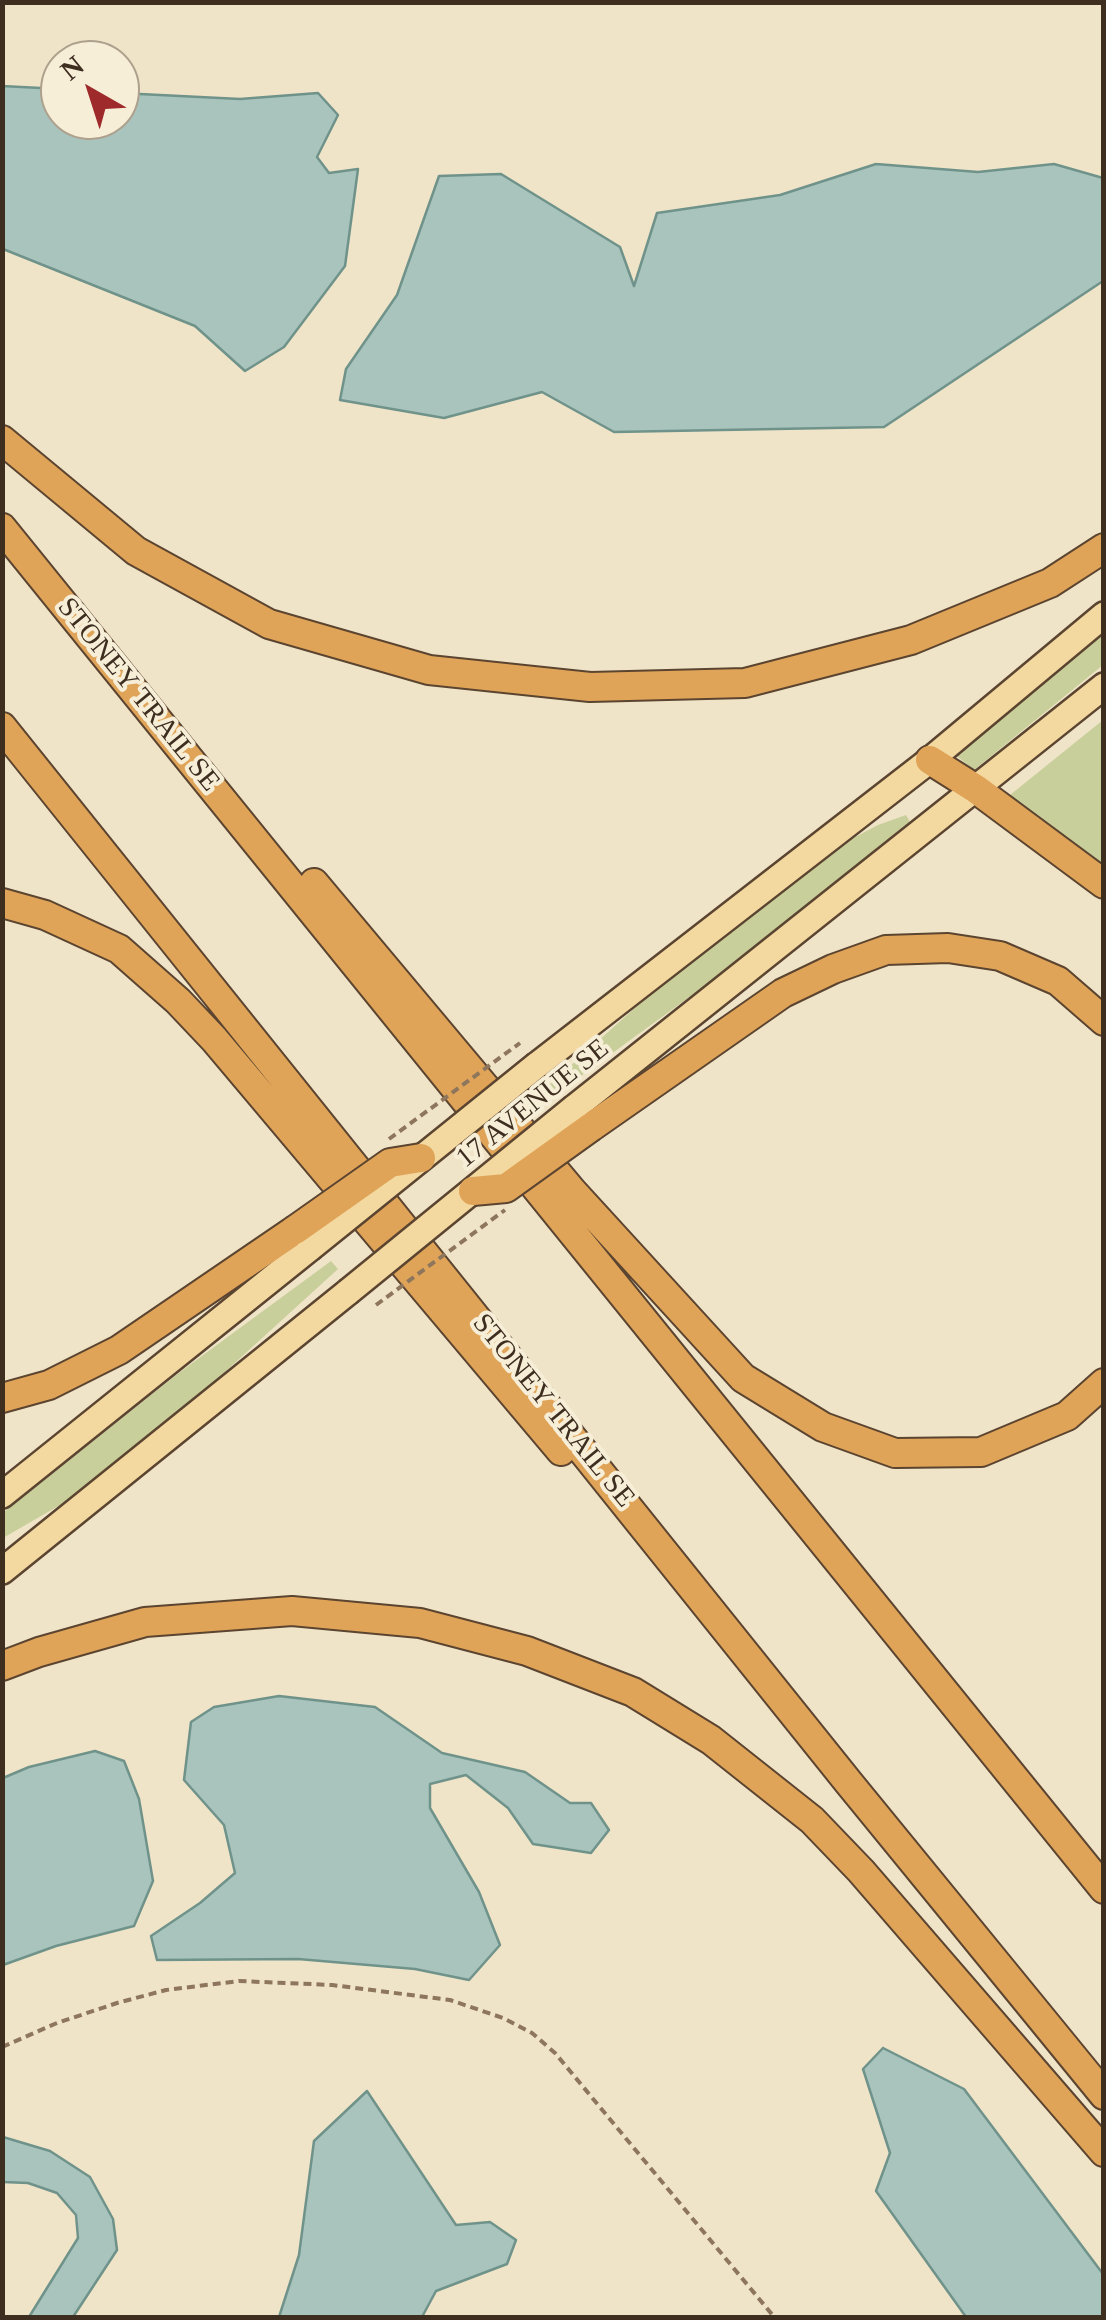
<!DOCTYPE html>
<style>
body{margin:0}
#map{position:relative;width:1106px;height:2320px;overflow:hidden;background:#f0e4c8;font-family:Georgia,serif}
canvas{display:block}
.frame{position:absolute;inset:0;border:5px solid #3d2e20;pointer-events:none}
.north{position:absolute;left:40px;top:40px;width:100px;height:100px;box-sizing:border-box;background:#f7eed8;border:2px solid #ada18e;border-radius:50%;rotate:321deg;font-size:28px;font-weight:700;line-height:40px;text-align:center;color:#3d2e20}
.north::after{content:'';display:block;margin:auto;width:35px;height:45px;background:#9e2a2b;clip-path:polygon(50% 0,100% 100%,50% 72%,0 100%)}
</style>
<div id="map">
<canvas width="1106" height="2320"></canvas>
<div class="frame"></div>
<div class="north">N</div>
</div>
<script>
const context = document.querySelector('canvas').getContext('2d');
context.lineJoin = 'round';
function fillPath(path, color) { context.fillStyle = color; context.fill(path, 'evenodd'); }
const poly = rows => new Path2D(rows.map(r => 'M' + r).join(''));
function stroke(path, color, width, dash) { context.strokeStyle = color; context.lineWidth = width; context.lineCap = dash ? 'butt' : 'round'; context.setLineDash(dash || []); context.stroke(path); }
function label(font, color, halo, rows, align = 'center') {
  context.font = font + ' Georgia,serif'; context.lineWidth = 8; context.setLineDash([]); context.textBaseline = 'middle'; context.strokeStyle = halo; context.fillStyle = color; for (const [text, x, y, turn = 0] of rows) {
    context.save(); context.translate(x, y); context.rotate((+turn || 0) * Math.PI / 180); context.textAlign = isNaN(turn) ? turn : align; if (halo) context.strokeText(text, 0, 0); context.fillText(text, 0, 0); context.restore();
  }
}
const green = poly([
 [1103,624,1103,665,974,770,953,753],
 [1103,720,1103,866,1010,795],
 [906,815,910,822,729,968,555,1095,548,1086,676,971,840,845,878,825],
 [331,1261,338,1269,204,1391,67,1501,3,1538,3,1513,176,1375]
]);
const water = poly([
 [2,86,60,89,60,120,120,120,120,93,240,99,318,93,338,115,317,157,329,173,358,169,345,266,284,347,245,371,195,326,3,249,2,86],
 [876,164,978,172,1054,164,1103,178,1103,281,884,427,614,432,542,392,444,418,340,400,346,369,397,295,439,176,501,174,620,247,634,286,657,213,780,195,876,164],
 [279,1696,375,1707,442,1753,525,1772,570,1803,591,1803,609,1830,591,1853,533,1844,508,1808,466,1775,430,1784,430,1808,479,1892,500,1945,469,1980,415,1969,298,1959,157,1960,151,1936,200,1903,235,1873,224,1825,184,1780,191,1722,214,1707,279,1696],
 [95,1751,124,1761,139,1799,153,1881,134,1926,56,1946,3,1965,3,1778,29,1767,95,1751],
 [883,2048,964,2089,1103,2274,1103,2317,966,2317,876,2191,890,2153,863,2069,883,2048],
 [367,2091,456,2225,490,2222,516,2240,507,2264,436,2291,422,2317,279,2317,299,2255,314,2141,367,2091],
 [3,2137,50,2151,90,2177,113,2219,117,2250,73,2317,29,2317,78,2238,76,2215,57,2193,28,2183,3,2182,3,2137]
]);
const path = poly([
 [2,2047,57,2023,117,2003,166,1990,239,1981,332,1985,450,2000,503,2018,532,2033,555,2053,775,2318]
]);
const major = poly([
 [537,1065,930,760,1104,615],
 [574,1108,1104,686],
 [2,1495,310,1248],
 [2,1571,348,1292]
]);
const highway = poly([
 [2,440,136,551,269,624,429,670,590,687,745,683,911,640,1050,583,1104,548],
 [2,528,1104,1889],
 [2,727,849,1783,1104,2095],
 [930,760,976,789,1104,884],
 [314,883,572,1191,743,1378,823,1427,895,1453,981,1452,1067,1416,1104,1383],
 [2,903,45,915,119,949,178,1001,214,1039,561,1451],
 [591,1127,783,993,833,969,886,950,948,948,1000,956,1058,981,1104,1021],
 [2,1398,49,1385,119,1350,295,1230],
 [2,1666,39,1652,145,1622,292,1611,420,1623,527,1651,633,1692,711,1740,812,1820,861,1871,1104,2152]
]);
const pathBridge = poly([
 [389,1139,520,1043],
 [376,1305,505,1210]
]);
const majorBridge = poly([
 [310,1248,537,1065],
 [348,1292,574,1108]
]);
const highwayBridge = poly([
 [473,1191,506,1188,591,1127],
 [295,1230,390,1163,421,1158]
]);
const streetNames = [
 ["STONEY TRAIL SE",138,695,51],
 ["17 AVENUE SE",533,1104,-39],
 ["STONEY TRAIL SE",553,1411,51]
];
fillPath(green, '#c9cf9b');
fillPath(water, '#a9c4bc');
stroke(water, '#6f938a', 2.5);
stroke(major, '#5b4430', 30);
stroke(highway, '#5b4430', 32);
stroke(path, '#8d765c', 4, [8, 5]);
stroke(major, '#f3d9a0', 25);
stroke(highway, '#e0a458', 28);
stroke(majorBridge, '#5b4430', 30, []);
stroke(highwayBridge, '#5b4430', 32, []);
stroke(pathBridge, '#8d765c', 4, [8, 5]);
stroke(majorBridge, '#f3d9a0', 25);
stroke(highwayBridge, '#e0a458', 28);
label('28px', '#3d2e20', '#f7eed8', streetNames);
</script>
